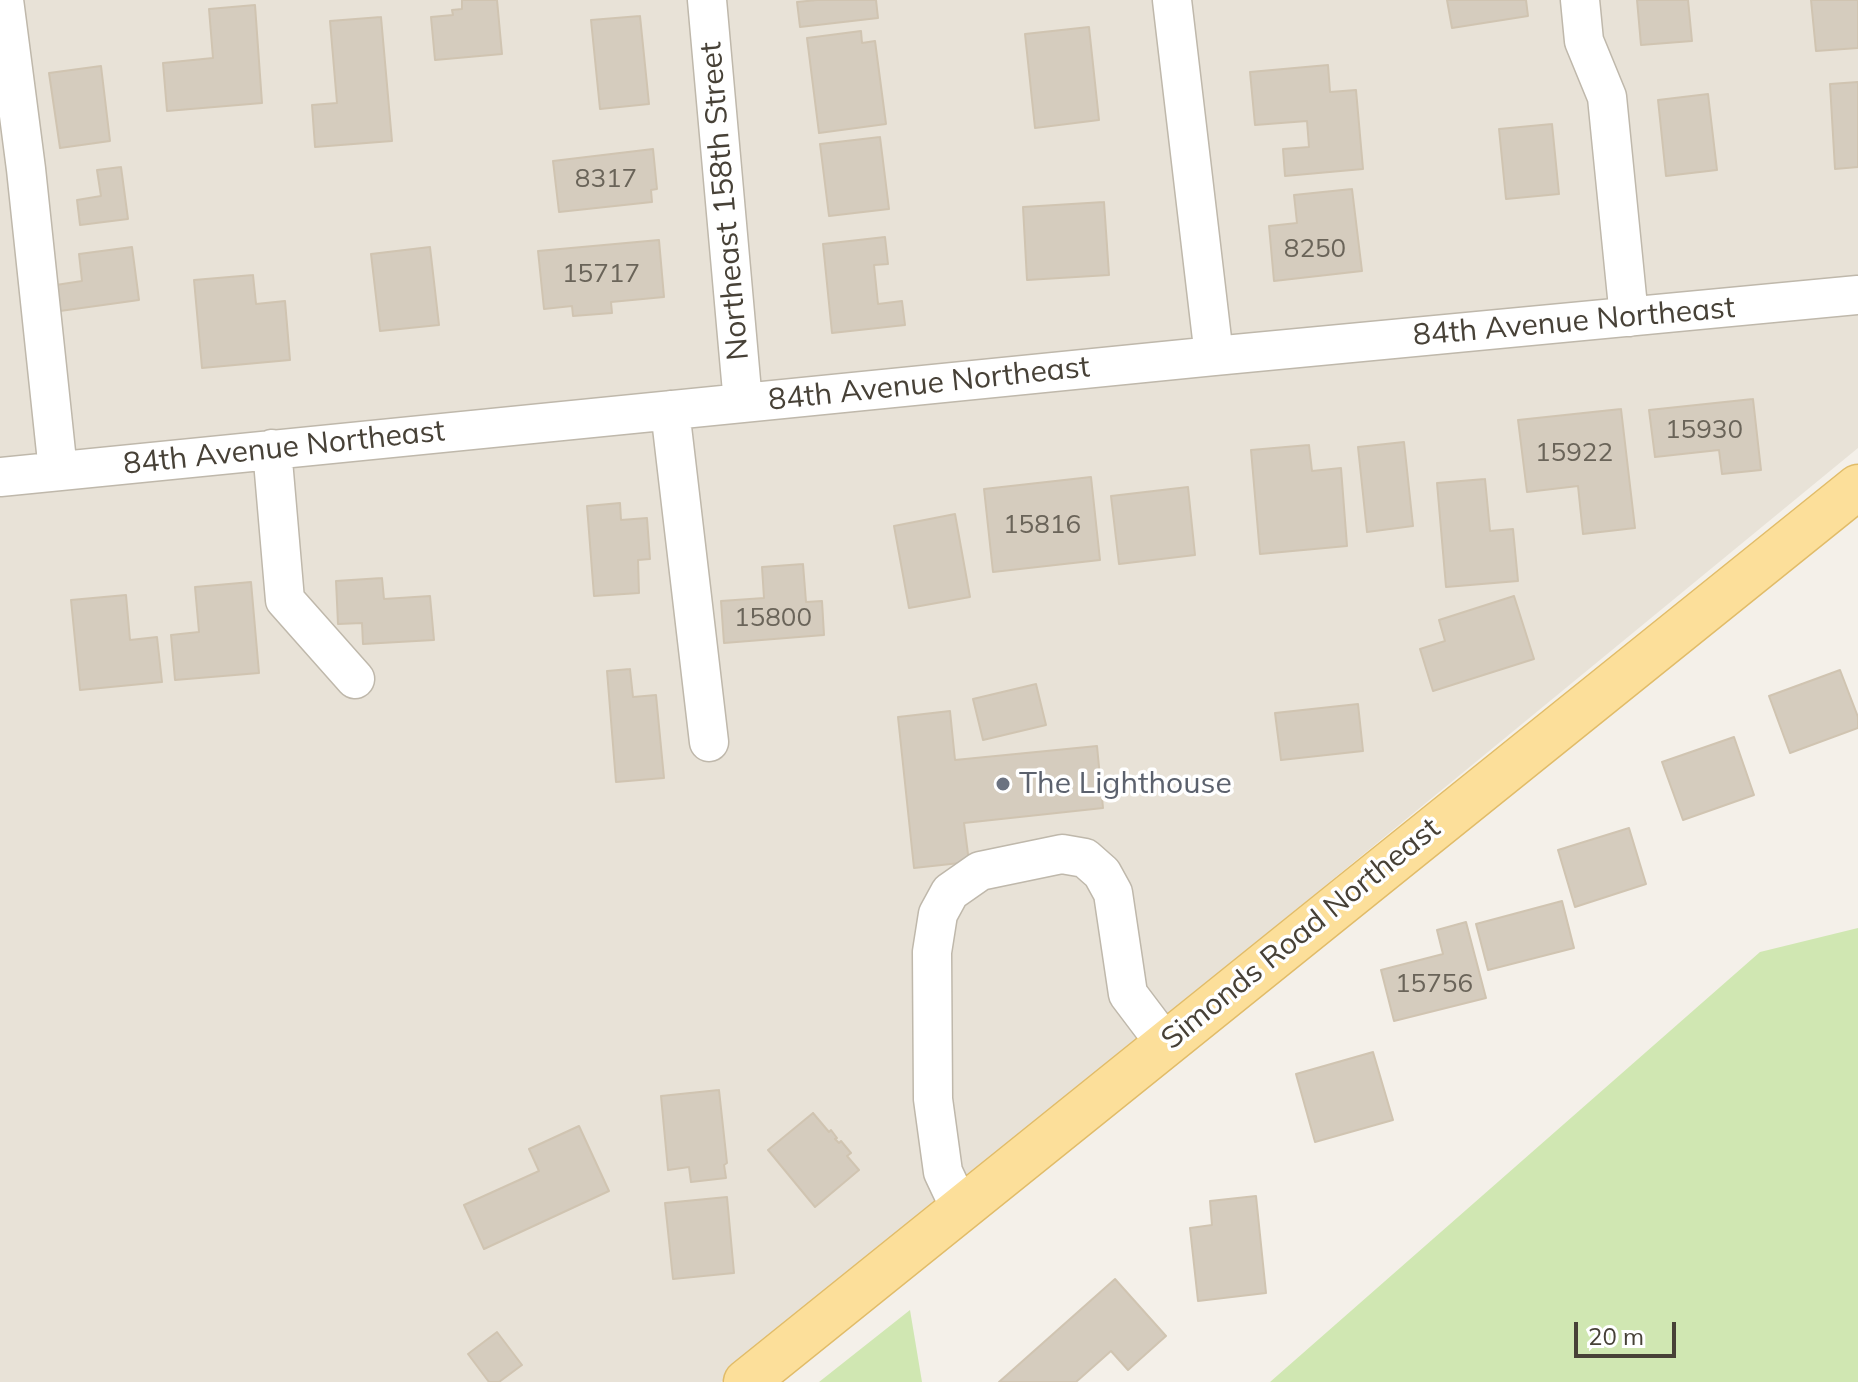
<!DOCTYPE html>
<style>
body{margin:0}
#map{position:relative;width:1858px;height:1382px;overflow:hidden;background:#f4f0e9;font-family:Mulish,sans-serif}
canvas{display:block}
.scale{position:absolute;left:1574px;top:1322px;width:102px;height:36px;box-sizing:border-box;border:4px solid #474137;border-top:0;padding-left:10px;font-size:24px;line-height:28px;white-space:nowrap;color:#474137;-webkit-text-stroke:6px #fff;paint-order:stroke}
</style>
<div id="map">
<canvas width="1858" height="1382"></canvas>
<div class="scale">20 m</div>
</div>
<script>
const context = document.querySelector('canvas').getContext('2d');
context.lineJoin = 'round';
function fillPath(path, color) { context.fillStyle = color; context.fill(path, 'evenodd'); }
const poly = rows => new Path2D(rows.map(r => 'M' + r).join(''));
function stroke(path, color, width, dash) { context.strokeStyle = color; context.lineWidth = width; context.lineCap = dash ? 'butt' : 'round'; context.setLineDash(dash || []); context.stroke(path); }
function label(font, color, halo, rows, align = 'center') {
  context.font = font + ' Mulish,sans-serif'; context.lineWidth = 7; context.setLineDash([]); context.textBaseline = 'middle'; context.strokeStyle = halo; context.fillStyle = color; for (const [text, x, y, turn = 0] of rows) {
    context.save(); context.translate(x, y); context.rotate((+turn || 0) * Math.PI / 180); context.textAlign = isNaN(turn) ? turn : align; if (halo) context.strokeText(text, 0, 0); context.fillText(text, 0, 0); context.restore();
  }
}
const residential = poly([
 [0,0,1858,0,1858,448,721,1382,0,1382]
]);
const green = poly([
 [1858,928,1858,1382,1270,1382,1760,952],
 [910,1310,922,1382,819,1382]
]);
const building = poly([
 [462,0,497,0,502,54,435,60,431,17,453,15,452,10,462,9,462,0],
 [817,0,876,0,878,18,800,27,797,2,817,0],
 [1447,0,1526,0,1528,16,1452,28,1447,0],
 [1637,0,1688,0,1692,41,1641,45,1637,0],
 [1811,0,1858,0,1858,48,1816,51,1811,0],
 [255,5,262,103,167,111,163,63,213,58,209,9,255,5],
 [640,16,649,104,600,109,591,20,640,16],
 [381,17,392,141,315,147,312,105,337,103,330,21,381,17],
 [1089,27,1099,120,1035,128,1025,34,1089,27],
 [861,31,862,43,875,41,886,124,819,133,807,38,861,31],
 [1328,65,1330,92,1356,90,1363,169,1285,176,1283,149,1309,147,1307,121,1255,125,1250,72,1328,65],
 [101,66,110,141,60,148,49,73,101,66],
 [1858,82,1858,167,1835,169,1830,84,1858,82],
 [1708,94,1717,170,1666,176,1658,100,1708,94],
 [1552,124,1559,194,1506,199,1499,129,1552,124],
 [880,137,889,209,829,216,820,144,880,137],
 [653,149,657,189,651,190,652,202,559,212,553,161,653,149],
 [121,167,128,219,80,225,77,200,101,196,97,170,121,167],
 [1352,189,1362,271,1274,281,1269,226,1297,223,1294,195,1352,189],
 [1104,202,1109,275,1027,280,1023,207,1104,202],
 [885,237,888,264,874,265,878,304,902,301,905,325,832,333,823,244,885,237],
 [659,240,664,297,611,302,612,313,573,316,572,306,544,309,538,251,659,240],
 [132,247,139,300,60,311,56,285,82,281,79,254,132,247],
 [430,247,439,325,380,331,371,254,430,247],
 [253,275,256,304,285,301,290,360,202,368,194,280,253,275],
 [1753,399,1761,470,1722,474,1719,450,1655,457,1649,410,1753,399],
 [1621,409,1635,528,1583,534,1578,486,1527,492,1518,420,1621,409],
 [1404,442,1413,526,1367,532,1358,447,1404,442],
 [1309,445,1312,471,1341,468,1347,546,1260,554,1251,450,1309,445],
 [1091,477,1100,560,993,572,984,489,1091,477],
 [1485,479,1490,531,1513,529,1518,581,1446,587,1437,483,1485,479],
 [1188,487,1195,555,1119,564,1111,496,1188,487],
 [620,503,621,520,647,518,650,559,638,560,639,593,594,596,587,506,620,503],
 [955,514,970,597,909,608,894,526,955,514],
 [803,564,806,602,822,601,824,635,724,643,721,601,764,598,762,567,803,564],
 [382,578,384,599,430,596,434,640,363,644,362,623,338,624,336,581,382,578],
 [251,582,259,673,175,680,171,635,199,632,195,587,251,582],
 [126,595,130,640,157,637,162,682,80,690,71,600,126,595],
 [1514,596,1534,659,1433,691,1420,649,1445,641,1439,620,1514,596],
 [630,669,633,697,656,695,664,778,616,782,607,671,630,669],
 [1840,670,1858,717,1858,728,1790,753,1769,696,1840,670],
 [1036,684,1046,725,983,740,973,699,1036,684],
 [1358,704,1363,751,1281,760,1275,713,1358,704],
 [950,711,955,760,1097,746,1103,808,964,823,969,862,914,868,898,717,950,711],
 [1734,737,1754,795,1683,820,1662,762,1734,737],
 [1629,828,1646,884,1575,907,1558,850,1629,828],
 [1562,901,1574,948,1488,970,1476,924,1562,901],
 [1466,922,1486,998,1394,1021,1381,970,1443,954,1437,930,1466,922],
 [1373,1052,1393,1120,1315,1142,1296,1074,1373,1052],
 [719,1090,727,1163,724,1165,726,1178,691,1182,689,1167,668,1170,661,1096,719,1090],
 [813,1113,829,1132,831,1130,837,1138,835,1139,839,1143,841,1141,851,1153,847,1156,859,1170,815,1207,768,1150,813,1113],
 [579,1126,609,1191,484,1249,464,1205,539,1171,529,1149,579,1126],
 [1256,1196,1266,1293,1198,1301,1190,1228,1212,1225,1210,1201,1256,1196],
 [727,1197,734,1273,673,1279,665,1203,727,1197],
 [1115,1279,1166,1336,1128,1370,1111,1351,1076,1382,999,1382,1115,1279],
 [497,1332,522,1365,499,1382,489,1382,468,1354,497,1332]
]);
const minor = poly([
 [4,0,26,169,58,471],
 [707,0,743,403],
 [1172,0,1214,356],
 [1580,0,1584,41,1607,97,1629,317],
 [670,410,709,742],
 [272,449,285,600,355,679],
 [0,477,1214,356,1858,295],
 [960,1208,943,1172,933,1099,932,952,938,914,950,892,980,871,1062,854,1085,858,1102,873,1113,893,1128,994,1165,1043]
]);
const major = poly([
 [746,1382,1858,487]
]);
const markers = [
 [1003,784,8,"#6b7280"]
];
const numberNames = [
 ["8317",606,179],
 ["8250",1315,249],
 ["15717",601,274],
 ["15930",1704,430],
 ["15922",1574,453],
 ["15816",1042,525],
 ["15800",773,618],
 ["15756",1434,984]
];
const streetNames = [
 ["Northeast 158th Street",725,201,-95],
 ["84th Avenue Northeast",1574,322,-5],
 ["84th Avenue Northeast",929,384,-6],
 ["84th Avenue Northeast",284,448,-6],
 ["Simonds Road Northeast",1301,934,-39]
];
const worshipNames = [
 ["The Lighthouse",1019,784]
];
fillPath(residential, '#e8e2d7');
fillPath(green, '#d0e7b2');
fillPath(building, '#d5ccbe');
stroke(building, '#d0c4b1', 2);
stroke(minor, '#bfb8ab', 41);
stroke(major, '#e1bc69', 47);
stroke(minor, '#fff', 38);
stroke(major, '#fcdf9a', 44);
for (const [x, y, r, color] of markers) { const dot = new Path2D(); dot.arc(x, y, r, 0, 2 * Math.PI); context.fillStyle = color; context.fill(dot); stroke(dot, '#fff', 3); }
label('26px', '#6a6459', null, numberNames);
label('30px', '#474137', '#fff', streetNames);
label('30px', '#5b616d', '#fff', worshipNames, 'left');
</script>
